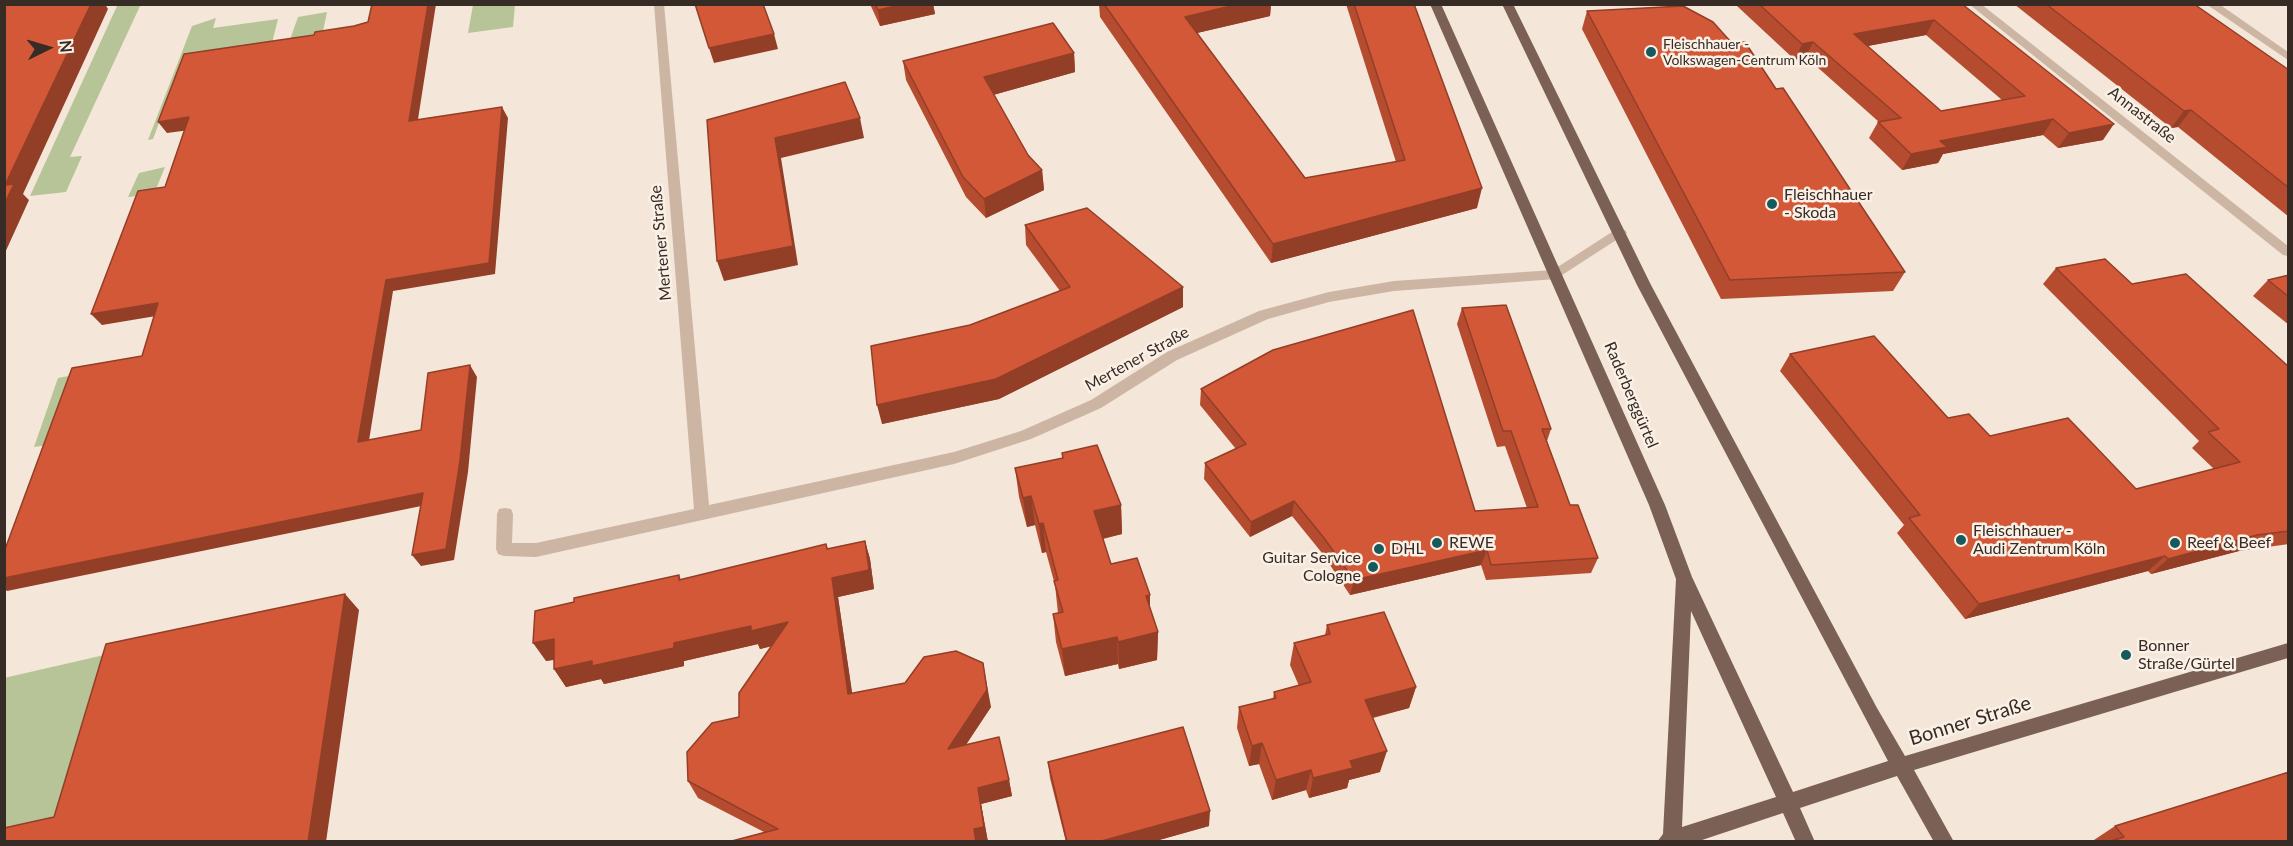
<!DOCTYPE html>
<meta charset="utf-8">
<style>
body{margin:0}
#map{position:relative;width:2293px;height:846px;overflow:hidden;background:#f4e6d8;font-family:Lato,sans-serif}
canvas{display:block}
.frame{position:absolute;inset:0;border:6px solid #372b26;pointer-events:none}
.north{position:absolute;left:18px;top:18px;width:60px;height:60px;-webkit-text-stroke:4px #fbf0e5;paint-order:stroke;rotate:85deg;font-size:16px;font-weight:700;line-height:24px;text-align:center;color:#372b26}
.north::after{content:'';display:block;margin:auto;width:21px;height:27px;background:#372b26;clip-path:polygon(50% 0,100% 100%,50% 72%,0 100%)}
</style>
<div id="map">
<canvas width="2293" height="846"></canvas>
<div class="frame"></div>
<div class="north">N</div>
</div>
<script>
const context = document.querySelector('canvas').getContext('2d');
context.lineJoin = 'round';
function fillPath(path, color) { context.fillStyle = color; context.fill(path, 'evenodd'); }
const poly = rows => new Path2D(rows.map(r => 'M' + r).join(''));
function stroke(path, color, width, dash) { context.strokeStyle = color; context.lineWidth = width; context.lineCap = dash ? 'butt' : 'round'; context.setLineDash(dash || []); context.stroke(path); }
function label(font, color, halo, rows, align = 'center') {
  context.font = font + ' Lato,sans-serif'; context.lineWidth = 5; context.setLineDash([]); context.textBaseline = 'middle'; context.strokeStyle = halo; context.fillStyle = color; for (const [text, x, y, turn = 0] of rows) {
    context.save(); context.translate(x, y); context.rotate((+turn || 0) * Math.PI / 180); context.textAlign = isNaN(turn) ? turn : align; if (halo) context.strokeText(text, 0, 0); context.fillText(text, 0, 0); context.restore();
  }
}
const green = poly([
 [138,5,140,6,70,157,82,156,66,192,30,196,117,6],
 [473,5,515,5,513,27,468,33],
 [327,12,322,36,287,48,298,17],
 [216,18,213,28,278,19,270,51,179,69,153,139,148,140,192,26],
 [165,167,154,194,128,197,139,173],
 [84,373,76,441,34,447,58,378],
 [113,653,63,824,4,838,4,678]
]);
const minor = poly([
 [654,4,664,4,709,505,954,452,1021,431,1091,400,1167,352,1259,311,1329,292,1394,281,1553,270,1615,230,1625,230,1627,233,1556,279,1394,291,1329,302,1268,319,1177,360,1101,408,1031,439,954,464,536,557,504,556,498,554,496,549,497,514,499,509,505,508,511,509,513,514,512,543,536,543,694,509,654,4],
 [1969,4,1981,4,2288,246,2288,256,2283,255,1969,4],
 [2206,4,2219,4,2288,52,2288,60,2206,4]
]);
const major = poly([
 [1430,4,1441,4,1665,505,1692,577,1793,792,1888,761,1637,285,1502,4,1513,4,1651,285,1877,708,1905,756,2288,643,2288,658,1914,770,1954,842,1934,842,1897,776,1800,808,1815,842,1796,842,1783,813,1696,842,1657,842,1663,834,1676,579,1649,505,1430,4],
 [1691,611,1776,797,1682,827,1691,611]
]);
const wall = poly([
 [870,4,933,4,935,14,880,26],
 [1099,4,1271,4,1270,16,1197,33,1305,178,1396,162,1346,4,1414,4,1477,208,1271,263,1100,17],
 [1738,4,1962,4,2103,140,2058,148,2043,135,1943,154,1938,163,1902,170,1869,138,1878,122,1879,122,1806,57,1795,60,1737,6],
 [1926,35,2002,100,1941,111,1867,46],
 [2014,4,2194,4,2289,70,2289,217,2178,127,2171,128],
 [1587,11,1730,41,1776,89,1905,272,1893,291,1721,299,1582,29],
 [1074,53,1075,72,993,95,1028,155,1042,170,1044,190,986,218,966,197,906,80,903,61],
 [1025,225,1183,287,1183,307,999,399,882,424,970,325,1060,291,1026,245],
 [2056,268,2132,284,2289,367,2289,544,2239,551,2151,574,2148,571,1965,619,1897,533,1904,525,1780,371,1790,354,1948,418,1990,436,2136,489,2214,469,2192,448,2199,441,2043,284],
 [2289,275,2289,325,2253,296,2268,280],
 [1462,308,1551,429,1547,441,1570,505,1598,558,1591,573,1486,580,1481,565,1350,595,1322,553,1292,516,1250,537,1204,479,1205,463,1236,449,1200,405,1201,389,1475,511,1527,508,1505,446,1497,447,1457,324],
 [1062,453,1121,505,1122,534,1103,539,1111,564,1150,595,1150,609,1158,632,1157,660,1119,669,1118,664,1065,676,1056,642,1053,614,1058,613,1055,585,1046,552,1042,553,1035,525,1027,527,1019,497,1015,468,1062,458],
 [865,541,870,559,874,589,838,597,852,694,991,707,966,745,1009,780,1012,796,981,804,988,842,728,842,764,832,698,798,688,781,739,717,772,646,760,649,758,644,719,653,684,661,684,666,604,684,601,679,566,687,554,669,554,660,546,661,574,602,679,575,681,580,826,544,828,549],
 [1327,625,1416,687,1409,708,1373,718,1380,772,1349,780,1347,788,1309,798,1306,790,1272,800,1259,764,1249,766,1237,728,1239,707,1273,699,1274,692,1299,686,1290,665,1294,643,1325,635],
 [1048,762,1209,826,1152,842,1066,842,1050,778],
 [2115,826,2289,842,2091,842]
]);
const shadedWall = poly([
 [84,4,105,4,108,9,23,194,29,200,4,255,5,185],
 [428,4,436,4,416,132,409,121],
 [905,4,933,4,935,14,880,26,878,10],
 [1239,4,1271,4,1270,16,1184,36,1185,17],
 [1934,20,1926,35,1847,50,1854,34],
 [774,34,778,49,714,63,709,48],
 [1813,42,1806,57,1795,60,1802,44],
 [1074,53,1075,72,986,97,984,77],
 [502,107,508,118,495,274,393,291,367,453,358,442,386,280],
 [2191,110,2178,127,2171,128,2184,111],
 [189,117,197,129,167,133,158,122],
 [860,118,864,138,781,158,798,265,724,281,717,261,775,138],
 [2053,119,2043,135,1943,154,1938,163,1902,170,1911,154,1940,141],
 [2114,124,2103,140,2058,148,2069,133],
 [1042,170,1044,190,986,218,984,199],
 [1482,188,1477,208,1271,263,1273,244],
 [1183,287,1183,307,999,399,882,424,877,405],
 [158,303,168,314,102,325,91,314],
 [470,365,477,377,468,472,454,560,421,566,412,555],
 [423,493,431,504,7,591,4,588,4,578],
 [1031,496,1035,525,1027,527,1023,498],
 [1294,501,1292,516,1250,537,1251,522],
 [1121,505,1122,534,1096,540,1094,511],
 [1043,523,1046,552,1042,553,1039,524],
 [2257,535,2239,551,2151,574,2168,559],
 [865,541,870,559,874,589,838,597,855,712,848,694,832,578],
 [1487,550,1481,565,1350,595,1354,580],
 [2165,556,2148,571,1965,619,1979,604],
 [345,594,359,610,326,842,308,842],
 [1150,595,1150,623,1146,596],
 [788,622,796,640,760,649,758,644,719,653,684,661,684,666,604,684,601,679,566,687,554,669,751,626],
 [1158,632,1157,660,1119,669,1118,642],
 [1117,637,1118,664,1065,676,1062,649],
 [554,639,567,657,546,661,533,643],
 [983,663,991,707,952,765,948,749],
 [1416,687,1409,708,1359,721,1365,700],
 [1262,743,1259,764,1249,766,1252,746],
 [1387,751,1380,772,1349,780,1347,788,1309,798,1313,778,1350,761],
 [1311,770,1306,790,1272,800,1276,780],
 [1009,780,1012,796,981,804,988,842,976,842,974,829,978,788],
 [1210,811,1209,826,1152,842,1098,842]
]);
const building = poly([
 [4,4,91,4,5,185,14,184,4,205,4,4],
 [372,4,428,4,409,121,502,107,489,263,386,280,358,442,421,430,428,373,470,365,460,461,446,549,412,555,423,493,4,578,4,552,72,368,142,356,158,303,91,314,138,191,165,187,189,117,158,122,184,54,314,35,315,32,354,26,368,22,372,4],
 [695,4,763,4,774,34,709,48,695,4],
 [875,4,905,4,878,10,875,4],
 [1104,4,1239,4,1185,17,1305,178,1405,160,1354,4,1414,4,1482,188,1273,244,1104,4],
 [1759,4,1962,4,2114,124,2069,133,2053,119,1940,141,1947,147,1911,154,1878,122,1901,118,1813,42,1802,44,1759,4],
 [1934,20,2025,96,1941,111,1854,34,1934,20],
 [2046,4,2194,4,2289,70,2289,188,2191,110,2184,111,2046,4],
 [1683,6,1713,22,1730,41,1745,42,1776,89,1783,88,1905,272,1730,280,1587,11,1683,6],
 [1053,23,1074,53,984,77,1028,155,1042,170,984,199,963,177,903,61,1053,23],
 [845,82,860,118,775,138,793,246,717,261,707,120,845,82],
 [1087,208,1183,287,996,379,877,405,871,346,970,325,1070,287,1025,225,1087,208],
 [2105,259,2132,284,2186,274,2289,367,2289,531,2257,535,2168,559,2165,556,1979,604,1909,518,1920,515,1790,354,1874,336,1948,418,1969,414,1990,436,2068,418,2136,489,2240,462,2208,432,2219,429,2056,268,2105,259],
 [2289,275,2289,297,2268,280,2289,275],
 [1506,305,1551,429,1542,429,1558,472,1570,505,1578,505,1598,558,1491,565,1487,550,1354,580,1324,538,1294,501,1251,522,1205,463,1246,444,1201,389,1273,350,1413,310,1475,511,1538,507,1511,431,1503,431,1462,308,1506,305],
 [1097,445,1121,505,1094,511,1111,564,1137,558,1150,595,1146,596,1158,632,1118,642,1117,637,1062,649,1053,614,1063,612,1054,581,1058,580,1043,523,1039,524,1031,496,1023,498,1015,468,1063,458,1062,453,1097,445],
 [865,541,869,570,832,578,848,694,905,683,924,657,956,651,983,663,987,690,948,749,999,737,1009,780,978,788,984,827,974,829,976,842,728,842,778,829,688,781,687,752,712,723,739,717,739,693,788,622,751,631,751,626,710,635,674,643,674,648,592,666,592,661,554,669,554,639,533,643,535,611,574,602,574,598,679,575,679,580,826,544,827,549,865,541],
 [345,594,308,842,4,842,4,828,54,817,106,644,345,594],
 [1384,612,1416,687,1365,700,1387,751,1350,761,1353,768,1313,778,1311,770,1276,780,1262,743,1252,746,1239,707,1276,698,1274,692,1311,682,1294,643,1330,634,1327,625,1384,612],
 [1183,727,1210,811,1098,842,1067,842,1048,762,1183,727],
 [2289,772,2289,842,2108,842,2124,837,2115,826,2289,772]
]);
const markers = [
 [1651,52,6,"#175a5d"],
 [1772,204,6,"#175a5d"],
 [1961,540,6,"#175a5d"],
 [1437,543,6,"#175a5d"],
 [2175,543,6,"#175a5d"],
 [1379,549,6,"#175a5d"],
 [1373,567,6,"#175a5d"],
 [2126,655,6,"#175a5d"]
];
const farPoinames = [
 ["Fleischhauer -",1663,44],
 ["Volkswagen-Centrum Köln",1663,60]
];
const streetNames = [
 ["Annastraße",2142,115,38],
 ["Mertener Straße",661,243,-95],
 ["Mertener Straße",1137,359,-29],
 ["Raderberggürtel",1631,395,67]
];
const poiNames = [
 ["Fleischhauer",1784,195],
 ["- Skoda",1784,213],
 ["Fleischhauer -",1973,531],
 ["Audi Zentrum Köln",1973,549],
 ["REWE",1449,543],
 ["Reef & Beef",2187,543],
 ["DHL",1391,549],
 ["Guitar Service",1361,558,"right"],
 ["Cologne",1361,576,"right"],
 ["Bonner",2138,646],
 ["Straße/Gürtel",2138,664]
];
const nearStreetnames = [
 ["Bonner Straße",1970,721,-17]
];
fillPath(green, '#b6c497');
fillPath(minor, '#cdb5a3');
fillPath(major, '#7b6155');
fillPath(wall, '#b54c30');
fillPath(shadedWall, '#933e27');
fillPath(building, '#d25838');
stroke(building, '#933e27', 1.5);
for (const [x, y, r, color] of markers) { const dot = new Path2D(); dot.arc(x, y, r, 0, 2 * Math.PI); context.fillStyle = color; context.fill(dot); stroke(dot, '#fbf0e5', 2); }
label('14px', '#372b26', '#fbf0e5', farPoinames, 'left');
label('16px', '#372b26', '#fbf0e5', streetNames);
label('16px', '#372b26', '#fbf0e5', poiNames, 'left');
label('20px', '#372b26', '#fbf0e5', nearStreetnames);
</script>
